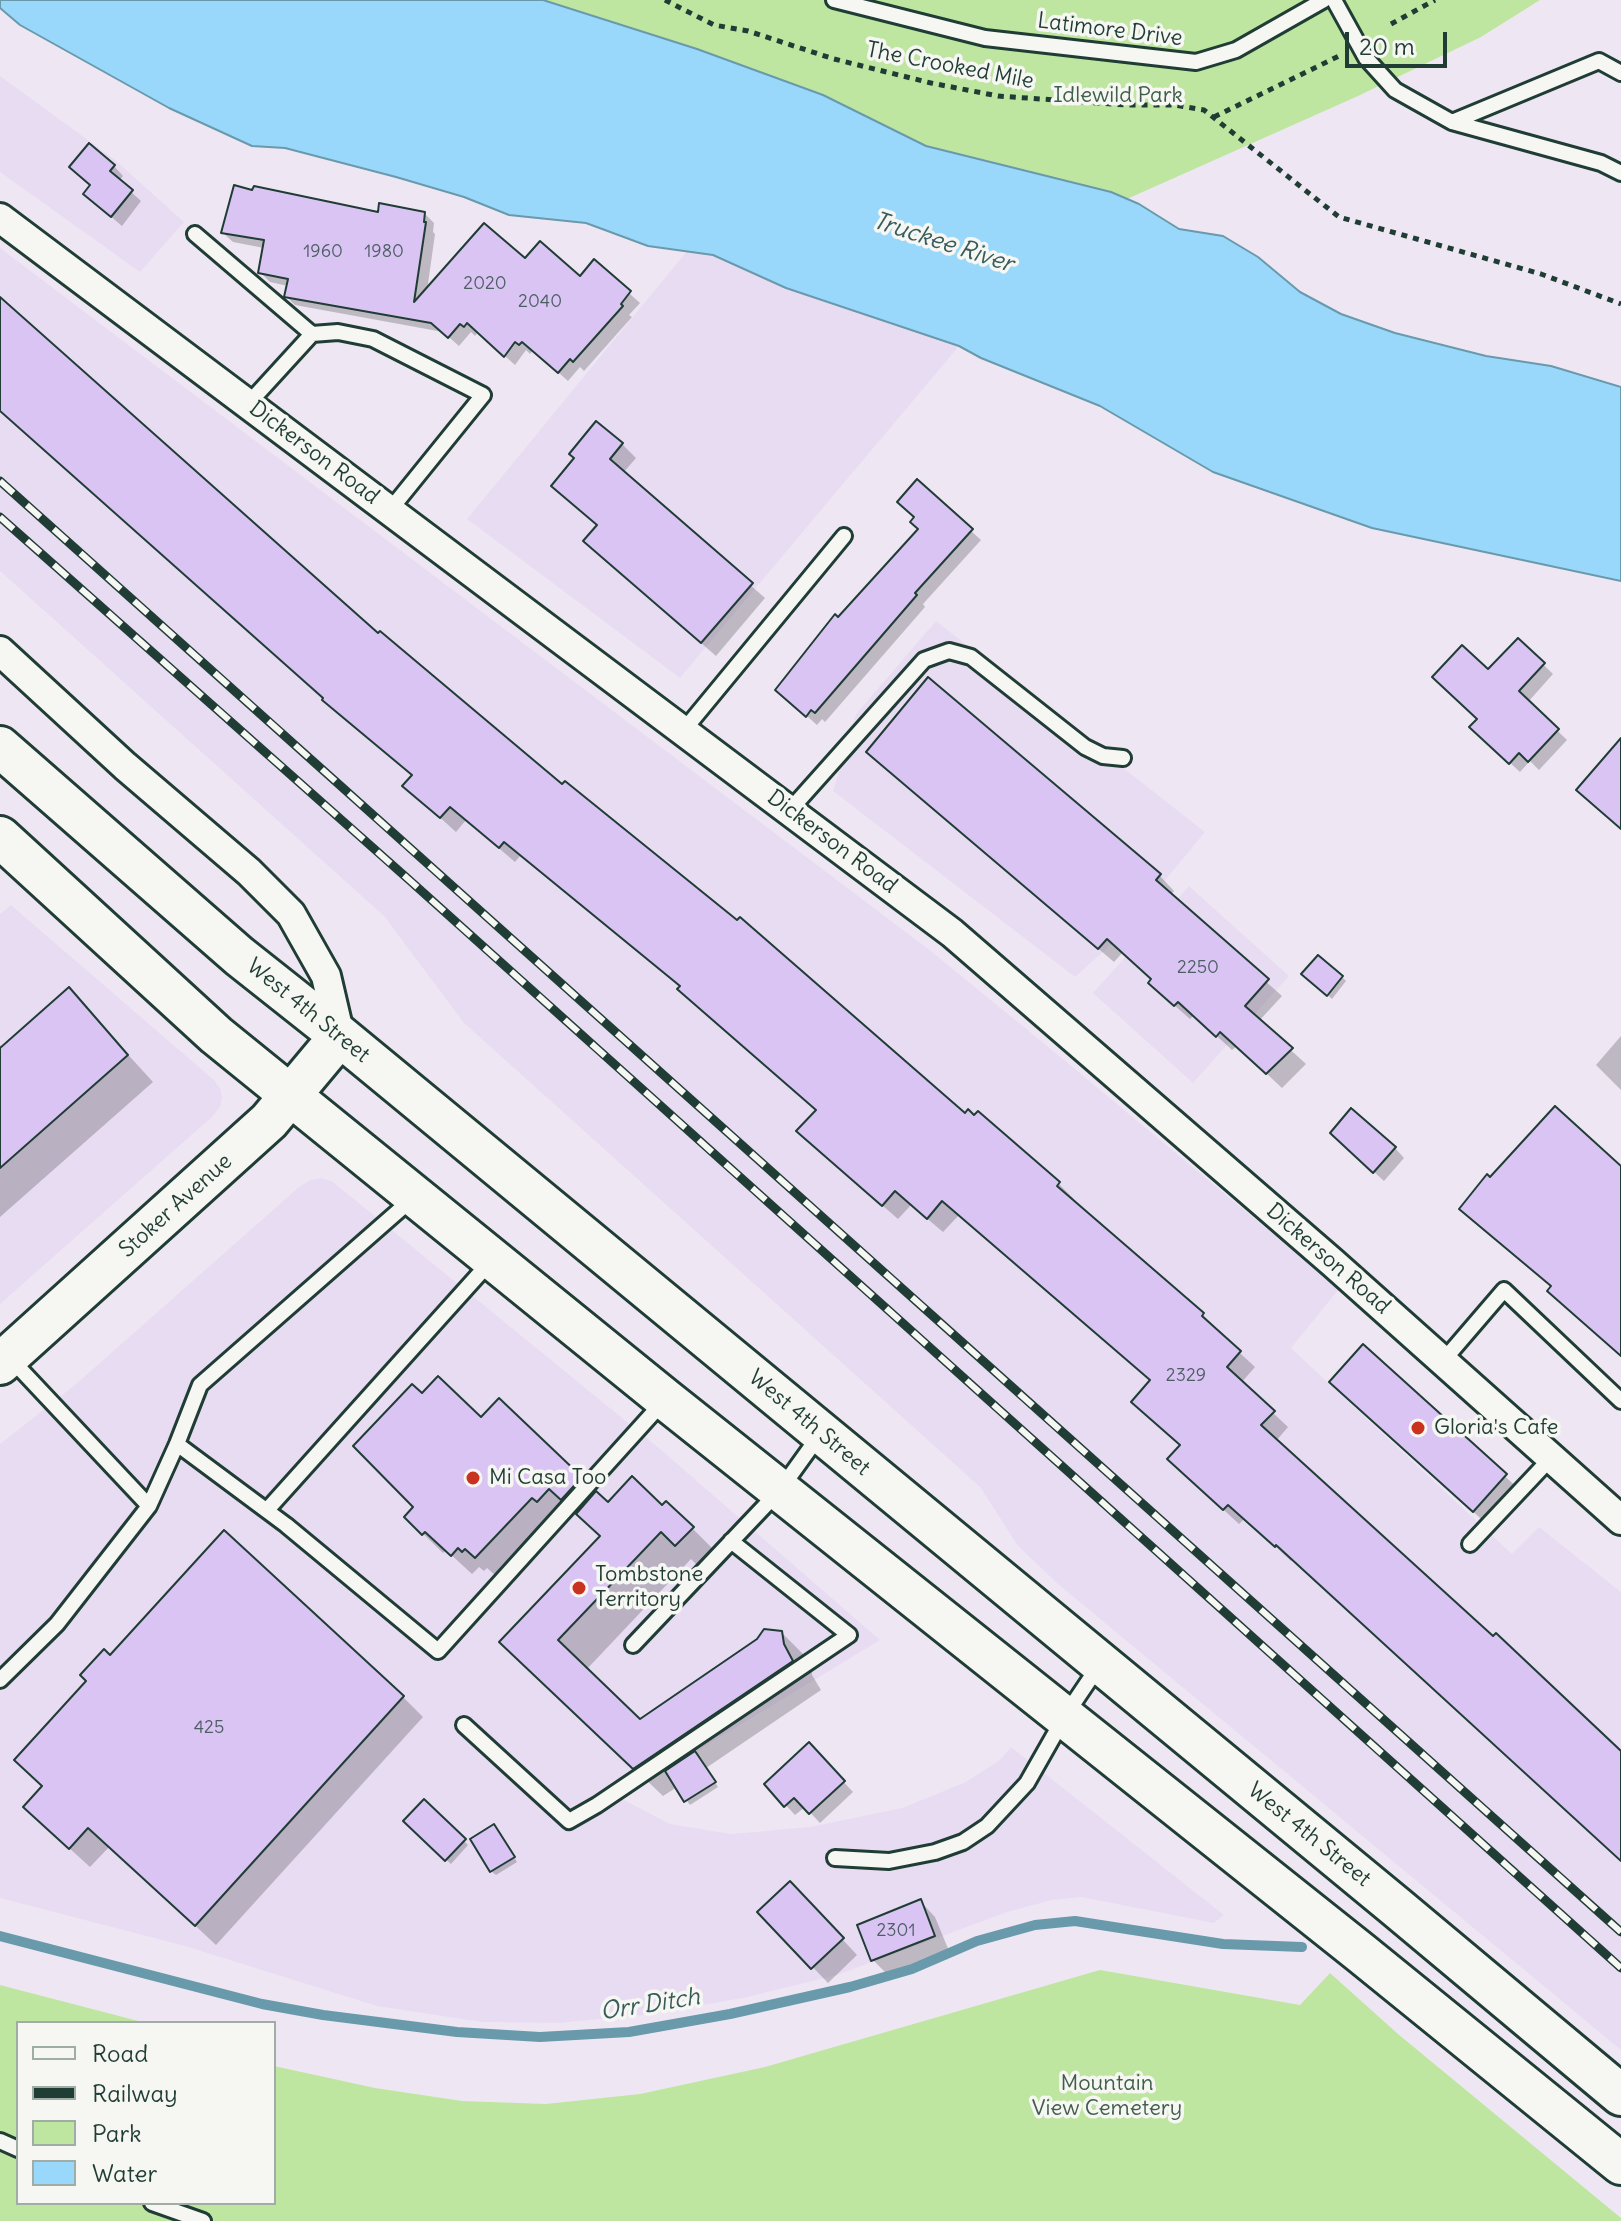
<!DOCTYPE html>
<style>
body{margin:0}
#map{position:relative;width:1621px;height:2221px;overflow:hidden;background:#eee7f3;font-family:Delius,sans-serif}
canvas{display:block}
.legend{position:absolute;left:16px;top:2021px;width:260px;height:184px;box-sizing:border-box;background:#f6f6f2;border:2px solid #a0aca6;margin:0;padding:10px 14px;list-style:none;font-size:24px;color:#1f3d34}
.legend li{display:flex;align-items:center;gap:16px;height:40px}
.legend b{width:40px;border:2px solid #a0aca6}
.scale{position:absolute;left:1345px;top:32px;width:102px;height:36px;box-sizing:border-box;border:4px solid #1f3d34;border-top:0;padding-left:10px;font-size:24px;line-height:28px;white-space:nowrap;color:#1f3d34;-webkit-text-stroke:6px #f6f6f2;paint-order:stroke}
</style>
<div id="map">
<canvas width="1621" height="2221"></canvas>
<ul class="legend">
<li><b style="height:10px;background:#f6f6f2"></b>Road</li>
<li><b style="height:10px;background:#1f3d34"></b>Railway</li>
<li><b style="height:22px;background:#bee6a1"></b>Park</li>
<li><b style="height:22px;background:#9ad8fb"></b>Water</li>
</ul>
<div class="scale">20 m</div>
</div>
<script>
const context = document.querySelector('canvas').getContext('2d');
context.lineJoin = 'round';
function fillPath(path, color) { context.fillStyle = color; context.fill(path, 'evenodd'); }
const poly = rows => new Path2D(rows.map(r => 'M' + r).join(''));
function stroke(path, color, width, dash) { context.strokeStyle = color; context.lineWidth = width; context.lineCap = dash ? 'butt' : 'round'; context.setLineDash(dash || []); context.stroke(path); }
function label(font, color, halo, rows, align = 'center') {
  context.font = font + ' Delius,sans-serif'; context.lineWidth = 7; context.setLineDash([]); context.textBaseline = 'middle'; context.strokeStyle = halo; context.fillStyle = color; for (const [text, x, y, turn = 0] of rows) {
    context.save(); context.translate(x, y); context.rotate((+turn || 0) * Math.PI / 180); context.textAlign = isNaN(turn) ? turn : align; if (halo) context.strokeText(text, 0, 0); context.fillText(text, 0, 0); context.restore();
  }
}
const built = poly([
 [0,76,114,159,184,222,140,272,0,172],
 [0,248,927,948,1046,1045,1339,1289,1291,1348,1512,1554,1539,1527,1621,1592,1621,2050,1059,1585,1018,1546,980,1487,464,1023,384,916,0,571],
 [687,251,713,255,786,288,959,346,680,678,467,519],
 [936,621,1205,832,1114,942,1075,977,833,791,856,714],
 [1189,886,1289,976,1193,1083,1093,993],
 [11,905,214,1080,221,1090,222,1099,220,1107,213,1116,0,1304,0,914],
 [321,1178,333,1182,660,1449,880,1640,620,1798,670,1824,731,1834,810,1827,902,1808,966,1782,1000,1760,1011,1747,1224,1915,1214,1923,1081,1897,1052,1900,1007,1912,837,1975,743,1998,644,2015,558,2023,482,2022,377,2006,185,1946,0,1898,0,1444,76,1384,299,1187,310,1180]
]);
const green = poly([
 [543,0,1540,0,1481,37,1358,96,1127,199,926,146,823,95,697,49],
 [1100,1970,1300,2005,1330,1973,1398,2034,1621,2218,1621,2221,0,2221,0,1985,146,2023,18,2023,18,2203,274,2203,274,2066,375,2088,462,2101,546,2104,640,2094,765,2067]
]);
const water = poly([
 [0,0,543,0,697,49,823,95,926,146,1111,192,1139,204,1179,229,1223,236,1258,257,1300,292,1341,314,1395,333,1486,356,1551,366,1621,387,1621,581,1372,528,1213,472,1100,406,981,358,959,346,786,288,713,255,648,246,586,223,509,215,464,197,396,177,285,148,252,146,169,108,20,25,0,8,0,0]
]);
const shadow = poly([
 [114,166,123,176,119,181,141,201,122,226,95,203,92,186],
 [424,213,434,223,433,232,435,234,427,291,525,261,580,279,594,262,640,303,629,315,632,317,584,371,580,367,568,381,533,350,530,354,526,350,515,365,478,332,475,336,471,332,459,346,443,332,295,305,285,295,288,286,270,282,260,272,264,248,233,242,223,233,379,214],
 [0,298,378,636,965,1116,1059,1184,1074,1199,1071,1201,1203,1315,1218,1330,1216,1331,1255,1367,1241,1383,1288,1427,1276,1441,1621,1751,1621,1860,1292,1559,1291,1561,1245,1518,1239,1524,1185,1474,1182,1446,1151,1381,959,1215,943,1232,911,1205,898,1219,814,1146,817,1111,681,988,520,856,515,862,466,820,456,832,405,786,413,776,339,715,325,699,0,410],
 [622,444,636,458,623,473,765,598,716,656,600,555,599,526,576,459],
 [917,482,981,540,923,604,925,607,825,722,822,719,817,725,788,699,839,620,921,529,916,518],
 [1518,640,1553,674,1528,702,1567,740,1539,770,1530,761,1520,772,1482,737,1480,719,1488,672],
 [928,680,1160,876,1174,891,1170,896,1282,996,1259,1021,1306,1064,1282,1088,1237,1046,1232,1050,1194,1015,1190,1019,1165,997,1153,980,1123,952,1114,962,883,766],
 [1342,977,1346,981,1332,999,1308,978],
 [69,990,153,1082,0,1217,0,1045,3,1048],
 [1621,1036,1621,1090,1596,1065],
 [1342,1143,1395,1148,1404,1158,1384,1181],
 [1363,1347,1521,1491,1489,1526,1346,1397],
 [422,1396,481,1420,580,1478,608,1504,662,1508,692,1528,721,1557,705,1573,691,1559,586,1670,639,1721,782,1633,811,1662,812,1675,821,1690,706,1768,718,1787,690,1805,677,1787,663,1796,531,1670,601,1537,570,1508,497,1577,487,1568,484,1571,479,1567,472,1574,446,1550,443,1553,406,1517,416,1507],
 [110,1657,403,1697,423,1717,216,1945,110,1846,90,1867,45,1826,44,1787],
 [809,1745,853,1792,820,1823,805,1807,795,1815,766,1784],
 [424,1802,468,1845,451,1864,405,1821],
 [498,1831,517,1862,496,1875,491,1871],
 [805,1899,857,1955,828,1983,760,1912],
 [920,1901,935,1917,949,1951,888,1975,873,1960]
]);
const stream = poly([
 [0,1936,262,2004,323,2015,457,2032,540,2037,629,2032,730,2014,850,1987,912,1969,977,1941,1035,1925,1075,1921,1223,1944,1302,1947]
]);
const building = poly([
 [89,143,115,165,110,171,133,190,111,217,83,194,90,185,69,167,89,143],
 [234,185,252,190,254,186,378,212,379,203,425,212,424,222,426,222,414,302,484,223,525,258,540,241,580,276,594,259,631,291,621,304,623,306,573,362,570,359,558,373,522,342,519,345,515,342,504,357,467,323,464,327,460,324,448,338,431,323,284,297,288,279,258,273,264,240,221,233,234,185],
 [0,297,378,633,380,631,562,784,565,781,737,920,740,917,965,1113,968,1109,974,1115,978,1111,1060,1182,1057,1186,1204,1313,1202,1316,1241,1351,1227,1367,1275,1411,1261,1425,1493,1636,1496,1633,1621,1751,1621,1861,1276,1545,1275,1547,1228,1505,1223,1510,1167,1459,1180,1445,1131,1402,1150,1380,942,1201,927,1219,895,1191,882,1206,796,1131,816,1110,677,989,680,986,504,842,499,848,450,807,440,818,402,786,412,775,322,700,323,698,0,411,0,297],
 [596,421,623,443,610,459,753,583,701,643,583,541,597,525,551,486,574,458,569,454,596,421],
 [917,479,973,529,915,593,917,595,815,713,811,710,806,717,775,690,835,614,838,617,918,529,910,522,914,517,897,502,917,479],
 [1518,638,1545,663,1519,691,1559,729,1528,762,1519,753,1509,764,1469,727,1477,719,1432,677,1462,645,1488,669,1518,638],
 [928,677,1161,874,1156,880,1269,979,1245,1006,1293,1048,1266,1074,1220,1032,1216,1037,1178,1002,1174,1006,1148,983,1151,979,1107,939,1098,949,866,752,928,677],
 [1621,738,1621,829,1576,790,1621,738],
 [1318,955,1343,976,1327,996,1301,974,1318,955],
 [69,987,128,1055,0,1168,0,1048,69,987],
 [1555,1106,1621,1166,1621,1356,1547,1291,1551,1286,1459,1209,1487,1174,1490,1177,1555,1106],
 [1351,1108,1396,1147,1373,1173,1330,1133,1351,1108],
 [1363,1344,1507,1474,1473,1512,1329,1382,1363,1344],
 [438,1376,481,1417,499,1398,582,1477,561,1500,549,1489,537,1502,532,1498,475,1558,465,1549,462,1552,458,1548,451,1556,425,1532,422,1535,404,1517,413,1507,353,1446,412,1384,422,1393,438,1376],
 [632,1476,662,1505,666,1501,694,1527,675,1546,661,1532,558,1640,640,1719,757,1639,764,1629,782,1631,784,1644,793,1661,633,1769,499,1642,600,1536,576,1514,596,1491,608,1502,632,1476],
 [224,1530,404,1696,195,1926,88,1828,69,1849,23,1807,42,1786,14,1760,86,1681,80,1675,104,1649,110,1655,224,1530],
 [809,1742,845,1781,809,1814,794,1798,784,1807,764,1784,809,1742],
 [695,1751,716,1782,684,1802,665,1771,695,1751],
 [424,1799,466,1839,445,1861,403,1821,424,1799],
 [494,1824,515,1857,490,1872,470,1839,494,1824],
 [790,1881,844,1938,811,1969,757,1912,790,1881],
 [921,1899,935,1936,871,1961,857,1925,921,1899]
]);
const path = poly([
 [665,0,714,25,748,31,834,59,931,83,998,96,1126,105,1175,105,1204,110,1339,217,1541,274,1621,304],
 [1391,24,1435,0],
 [1214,117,1339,56]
]);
const lane = poly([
 [834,0,985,38,1196,62,1236,50,1324,0],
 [1334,0,1366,58,1395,90,1452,122,1601,163,1621,173],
 [1452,122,1599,61,1621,73],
 [195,234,312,334],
 [248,404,312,334,338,332,373,339,483,395,390,510],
 [684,730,844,536],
 [790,810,924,660,949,651,971,657,1085,747,1103,756,1123,758],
 [9,1357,149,1506],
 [1443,1361,1504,1290,1621,1401],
 [177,1444,286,1525,438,1651,663,1402],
 [267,1510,490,1262],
 [1470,1544,1551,1458],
 [633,1645,780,1490,821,1433],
 [0,1680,57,1624,149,1506,177,1444,200,1385,412,1199],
 [464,1725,569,1821,597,1805,849,1635,731,1541],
 [835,1858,889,1861,935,1852,963,1842,987,1826,1027,1783,1065,1716,1098,1667],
 [0,2141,18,2149],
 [152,2203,203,2221]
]);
const street = poly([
 [0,218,952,933,1333,1263,1621,1520],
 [0,651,125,766,249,872,291,914,326,976,340,1036]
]);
const secondary = poly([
 [0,747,239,956,340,1036,1395,1906,1621,2095],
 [0,837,216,1035,665,1399,1361,1953,1621,2164],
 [0,1364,269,1121,340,1036]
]);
const rail = poly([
 [0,481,1621,1932],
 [0,517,407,878,1621,1968]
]);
const markers = [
 [1418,1428,8,"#c8321e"],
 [473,1478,8,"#c8321e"],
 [579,1588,8,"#c8321e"]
];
const numberNames = [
 ["1960",323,252],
 ["1980",384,252],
 ["2020",485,284],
 ["2040",540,302],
 ["2250",1198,968],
 ["2329",1186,1376],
 ["425",209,1728],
 ["2301",896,1931]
];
const streetNames = [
 ["Latimore Drive",1110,30,7],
 ["The Crooked Mile",950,66,11],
 ["Dickerson Road",314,453,37],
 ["Dickerson Road",832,842,37],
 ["West 4th Street",308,1011,39],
 ["Stoker Avenue",176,1206,-42],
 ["Dickerson Road",1328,1259,41],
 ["West 4th Street",809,1423,40],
 ["West 4th Street",1309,1835,39]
];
const parkNames = [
 ["Idlewild Park",1118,96],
 ["Mountain",1107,2084],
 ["View Cemetery",1107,2109]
];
const poiNames = [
 ["Gloria's Cafe",1434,1428],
 ["Mi Casa Too",489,1478],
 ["Tombstone",595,1575],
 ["Territory",595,1600]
];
const waterNames = [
 ["Truckee River",943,243,18],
 ["Orr Ditch",650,2005,-9]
];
fillPath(built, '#e8dcf3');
fillPath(green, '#bee6a1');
fillPath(water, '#9ad8fb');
stroke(water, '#699aab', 2);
fillPath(shadow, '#0003');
stroke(stream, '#699aab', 10);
fillPath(building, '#dac4f4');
stroke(building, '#1f3d34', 2);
stroke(lane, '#1f3d34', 20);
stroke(street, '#1f3d34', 34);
stroke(secondary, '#1f3d34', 46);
stroke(path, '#1f3d34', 5, [6, 6]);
stroke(lane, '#f6f6f2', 14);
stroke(street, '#f6f6f2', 28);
stroke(secondary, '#f6f6f2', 40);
stroke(rail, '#1f3d34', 9);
stroke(rail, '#f6f6f2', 6, [18]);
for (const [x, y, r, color] of markers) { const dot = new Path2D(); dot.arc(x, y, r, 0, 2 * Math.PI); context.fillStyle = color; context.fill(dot); stroke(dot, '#f6f6f2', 3); }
label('18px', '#4e5f64', null, numberNames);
label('22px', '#1f3d34', '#f6f6f2', streetNames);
label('22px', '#3f5f4a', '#f6f6f2', parkNames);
label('22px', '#1f3d34', '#f6f6f2', poiNames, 'left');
label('italic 24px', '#385c5c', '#f6f6f2', waterNames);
</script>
